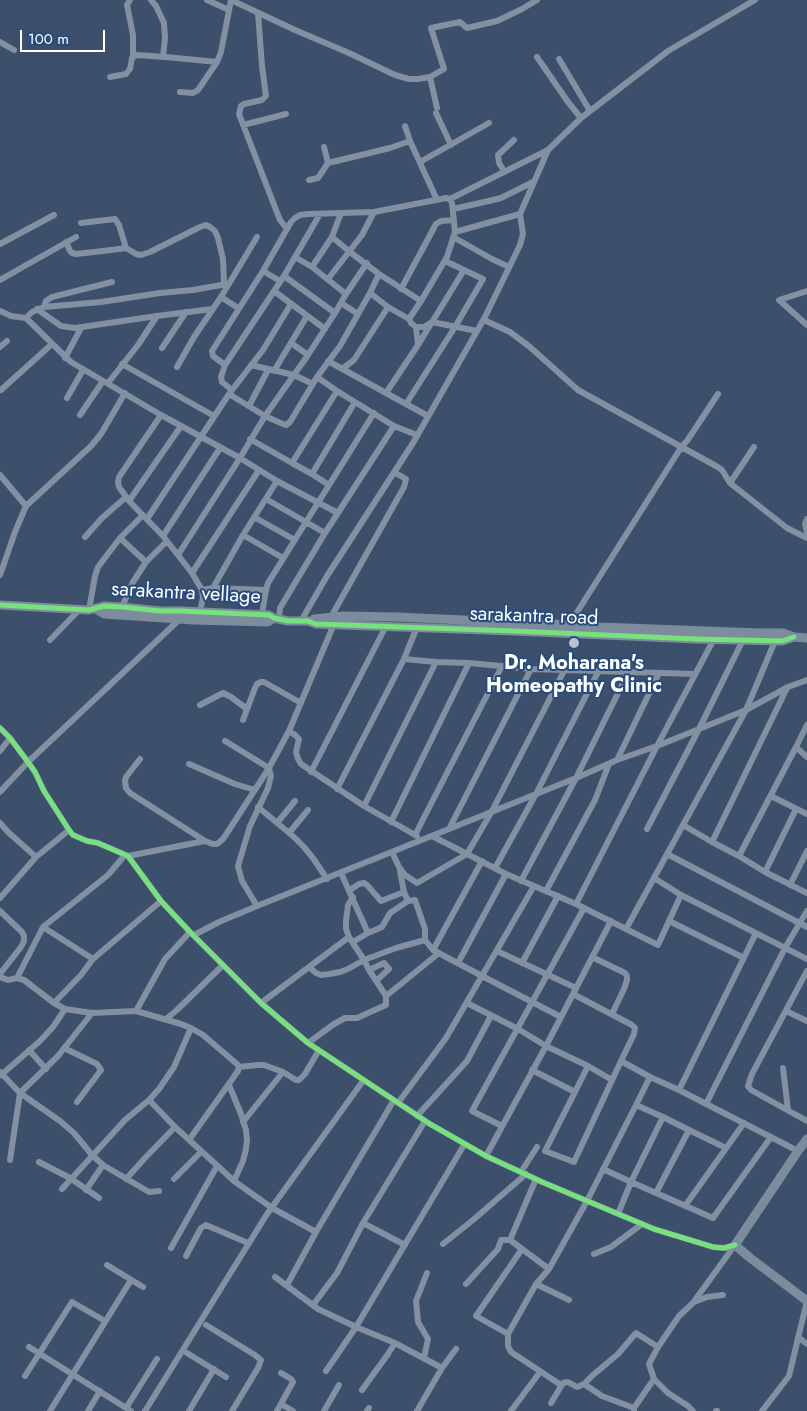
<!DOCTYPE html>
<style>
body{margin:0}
#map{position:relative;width:807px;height:1411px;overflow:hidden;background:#3c506b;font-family:Jost,sans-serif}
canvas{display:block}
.scale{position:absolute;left:20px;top:30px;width:85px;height:22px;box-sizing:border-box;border:2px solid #fff;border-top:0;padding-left:6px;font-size:15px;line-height:18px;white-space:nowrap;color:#fff;-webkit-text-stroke:4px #284c7f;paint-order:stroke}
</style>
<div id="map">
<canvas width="807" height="1411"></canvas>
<div class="scale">100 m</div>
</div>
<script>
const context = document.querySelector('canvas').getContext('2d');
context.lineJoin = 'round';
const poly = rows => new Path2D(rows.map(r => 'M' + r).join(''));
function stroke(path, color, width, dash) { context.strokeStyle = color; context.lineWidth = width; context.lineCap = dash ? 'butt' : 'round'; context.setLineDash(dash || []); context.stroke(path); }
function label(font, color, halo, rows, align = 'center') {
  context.font = font + ' Jost,sans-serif'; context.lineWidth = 4; context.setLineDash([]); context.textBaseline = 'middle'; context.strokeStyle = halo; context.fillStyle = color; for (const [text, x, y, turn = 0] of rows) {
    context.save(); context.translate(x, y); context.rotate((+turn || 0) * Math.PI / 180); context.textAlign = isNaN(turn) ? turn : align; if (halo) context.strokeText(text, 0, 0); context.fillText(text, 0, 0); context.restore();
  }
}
const street = poly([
 [130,0,127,5,133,35,133,56],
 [151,0,156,6,164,23,165,38,163,57],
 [207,0,229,10],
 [231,0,295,30,349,53,395,75,409,79,418,79,430,77,444,69,431,28,460,22,467,28,497,21,522,9,537,0],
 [258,13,262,66,266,96,262,100,244,104,241,106,239,114,276,210,280,220,287,229],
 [0,42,14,50],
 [537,57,568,102,581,118],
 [559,59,590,111],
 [110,77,126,74,130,69,132,58,136,55,166,57,217,62],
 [430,77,437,108],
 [180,92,193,93,198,90,217,62,221,52,231,0],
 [436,113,451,145],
 [243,125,286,114],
 [405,126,410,141,437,200],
 [324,147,328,163],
 [420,162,489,123],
 [504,171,499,163,498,155,514,140],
 [309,180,318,178,328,163,390,148,410,141],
 [450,199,548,150,581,118,668,51,755,0],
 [453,209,480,203,501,198,533,182],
 [81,223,115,219,119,225,126,248,136,254,141,255,150,252,200,227,206,225,210,227,215,231,218,238,223,259,224,284],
 [455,232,520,214],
 [453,237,492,259,509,267],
 [66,242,70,251,72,253,76,254,103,251,126,248],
 [0,244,54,215],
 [295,257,312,267,346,294],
 [312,267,332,237,341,213],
 [263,271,280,281],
 [284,276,335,313],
 [328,279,362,235,374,212],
 [0,280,76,237],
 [401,289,436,224,441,221,454,220],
 [274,291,325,329],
 [807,291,779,300,807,325],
 [370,293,388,307,409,319,411,323,416,327,418,345],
 [221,297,238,308],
 [341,303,358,314],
 [44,307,46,301,52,297,112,282],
 [37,309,61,326,75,328,157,316,212,309],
 [0,311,11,316,26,318,71,362,161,415,240,458,178,555],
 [26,318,32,312,44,307,101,302,160,293,193,290,227,284],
 [409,319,421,301],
 [484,320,510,332,530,347,578,390,716,466,722,470,730,483,787,528,807,538],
 [416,327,424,327,432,322,477,331],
 [291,343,308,355],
 [0,347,7,341],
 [162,348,186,312],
 [65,358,81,328],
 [328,361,386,393],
 [122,364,214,416],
 [225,365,213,356,212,351,263,271,291,222,295,218,300,215,308,214,374,212,446,198,450,199,452,203,455,232,447,257,421,301,379,274],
 [251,365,294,375,313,384],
 [177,367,194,337,221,297,257,237],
 [342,369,354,360,388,307],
 [274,371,307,316],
 [317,377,337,391,394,426],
 [108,383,138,345,157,316],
 [1,390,52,344],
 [232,390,222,382,221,377,225,365,284,276,320,214],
 [229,394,265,416,283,424,286,425,290,422,317,377,340,346,370,293,379,274,350,252,332,237],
 [67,398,83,370],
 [406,404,386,393,418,345,464,270],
 [249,406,268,370],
 [80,415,103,381],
 [161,415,119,477,118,482,119,487,129,501,163,536,192,573,202,590,203,598,200,611],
 [428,416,406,404,455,327,483,279,445,261],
 [250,439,292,463],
 [312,474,292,463,337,391],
 [0,475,26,506],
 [277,481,338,513],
 [730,483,754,447],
 [329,485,312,474,355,402],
 [266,499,325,533],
 [129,501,181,426],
 [254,517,295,540],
 [147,519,229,394,263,350,291,304],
 [807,519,805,524,807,532],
 [243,535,283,558],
 [163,536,220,448],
 [85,537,102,518,126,497],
 [120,538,146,562],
 [192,573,259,470],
 [0,575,15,532,26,506,91,446,101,434,125,393],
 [213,588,243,535,277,481,240,458,265,416,308,355,335,313,346,294,367,263],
 [202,590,213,588,266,590],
 [122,607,133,582,146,562,167,541],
 [89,610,95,576,98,567,120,538,143,515],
 [262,614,266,590,268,583,374,413],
 [331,617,404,487,406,479,394,472],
 [279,619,280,608,325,533,394,426,417,435],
 [301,621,327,576,413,443,485,317,520,245,523,234,520,214,548,150],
 [569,625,682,446,687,441,718,394],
 [50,640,80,609],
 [404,659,417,627],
 [200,705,223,693,231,697,247,709],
 [243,720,255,688,257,684,261,682,264,682,301,703],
 [807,725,796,747,807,757],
 [0,728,10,738,28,762,35,772,44,791,69,830,73,835,87,841,98,843,128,856,161,901,190,932,261,1003,308,1043,430,1124,486,1156,542,1182,654,1229,713,1247,724,1248,735,1245],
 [289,731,295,735,299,739,296,752,298,759,301,764,364,806,417,836],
 [225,741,269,768,271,776,268,788,250,826,238,866,242,881,257,906],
 [796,747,739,856,765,872,807,893],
 [0,751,10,738],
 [140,759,126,777,125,781,126,788,130,793,205,841,213,844,217,844,223,839,229,830,269,768,289,731,334,624],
 [617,760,659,673],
 [189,764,235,784,255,790],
 [311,772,386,626],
 [337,789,404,659,436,662,469,663,531,669,695,674],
 [0,792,28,762,180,619],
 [771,796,807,814],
 [364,806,436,662],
 [258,807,294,837,303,846,313,858,327,879],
 [391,822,469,663],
 [0,823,8,832,36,857],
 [277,823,295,801],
 [683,825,712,842,787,688],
 [449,829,531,669],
 [647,829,699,729,743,640],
 [289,833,308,810],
 [415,835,502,666],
 [432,836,506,874,576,904,658,945,681,895,807,959],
 [712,842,739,856],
 [392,852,399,867,405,875,417,883,467,854,492,811,564,671],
 [667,854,807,927],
 [128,856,205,841],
 [482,861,433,950,482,976,561,1017],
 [495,868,536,794,598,672],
 [400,871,404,892,408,901,415,900,425,929,425,940],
 [765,872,796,809],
 [341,873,368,933],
 [654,878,681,895],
 [521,881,576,778,628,673],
 [790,885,807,851],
 [350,890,359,884,364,883,367,885,381,901,404,892],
 [546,891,595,800,609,764],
 [353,897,348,905,346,921,346,929,349,937,364,960,396,948,425,940,433,950],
 [0,898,36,857,69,830],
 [576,904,657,746,714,639],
 [0,911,22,932,24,936,24,941,21,947,0,974],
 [669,921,744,958],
 [43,927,93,959],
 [626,929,746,710,775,641],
 [756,933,679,1090,798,1151],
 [194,935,219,922,257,906,576,778,617,760,657,746,746,710,788,687,807,680],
 [353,942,368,933,382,927,390,913,408,901],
 [497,951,576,988],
 [592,957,625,973,627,976,627,980,624,989,612,1014],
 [458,963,506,874],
 [522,963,558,896],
 [309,967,316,973,321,975,329,974,340,972,348,969,364,960,369,970,386,996,439,953],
 [369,970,384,963,389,969,376,981],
 [807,971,752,1074,748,1086,751,1090,807,1121],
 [0,977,8,980,17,978,24,980,54,1003,65,1009,92,1013,136,1011,181,1024,191,1028,203,1035,223,1052,238,1065,239,1067,238,1071,189,1140],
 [17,978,43,927,108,875,125,855],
 [573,994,632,1025,635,1028,634,1034,621,1061],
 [54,1003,81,975,93,959,161,901],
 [261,1003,349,937],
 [467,1003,518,1029,546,1046,588,1066,575,1092],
 [136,1011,165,959,190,932],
 [786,1011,807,1021],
 [166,1019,177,1010,223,965],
 [308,1043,334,1024,345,1018,357,1018,386,1005,386,996],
 [64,1048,97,1064,101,1070,77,1102],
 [29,1050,46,1069],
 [588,1066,612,1080],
 [239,1067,258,1065,264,1065,283,1072,296,1080,299,1080,305,1074,319,1050],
 [783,1068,788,1110],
 [532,1070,575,1092,545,1151,574,1162,621,1061,650,1077,636,1105],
 [0,1072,20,1093,60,1121,74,1133,92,1155,103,1165,149,1192,159,1191],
 [1,1075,40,1041,53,1027,65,1009],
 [650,1077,679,1090],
 [229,1085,241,1114,246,1130,247,1140,246,1149,243,1161,234,1181],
 [149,1100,175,1127,234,1181,272,1208,316,1232],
 [398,1103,446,1038,534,886],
 [706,1104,785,948,807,911],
 [417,1116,467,1061,491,1016],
 [243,1122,283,1072],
 [502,1126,472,1111,584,908],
 [486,1156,546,1046,611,921],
 [10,1160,20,1093,58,1056,92,1013],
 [39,1162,70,1178,99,1198],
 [603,1169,631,1182,663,1117,689,1130],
 [521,1172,537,1147],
 [126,1179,145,1158,175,1127],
 [174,1179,201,1152],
 [62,1189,125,1120,149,1100,159,1089,174,1067,191,1028],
 [86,1190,103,1165],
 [656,1193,689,1130,726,1148],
 [685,1206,744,1123],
 [618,1214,631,1182,713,1218,771,1137],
 [363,1223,405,1245],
 [510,1240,549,1269,587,1201,636,1105,663,1117],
 [443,1244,473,1220,526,1174],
 [171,1248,217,1166],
 [594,1254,611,1247,642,1224],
 [186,1256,201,1228,206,1225,248,1243],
 [107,1265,143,1287],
 [549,1269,536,1284,508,1334,508,1346,511,1352,561,1385],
 [275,1277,318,1309,356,1327,464,1145],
 [466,1284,498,1249,501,1240,510,1240,536,1179],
 [536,1284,569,1300],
 [287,1285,316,1232,394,1100],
 [695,1300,735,1245],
 [313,1305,337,1273,363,1223,425,1121],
 [206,1325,255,1355,261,1360,258,1368,232,1411],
 [508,1334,476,1316,522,1249],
 [798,1337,807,1344],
 [29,1347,131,1411],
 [658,1347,649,1364,654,1379,668,1393,688,1406,693,1411],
 [187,1353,226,1377],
 [424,1358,428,1339,418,1322,416,1301,427,1273],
 [326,1371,356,1327,395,1343,442,1368],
 [25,1376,72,1302,105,1321],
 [584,1384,602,1396,634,1408,634,1411],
 [362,1390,388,1354,395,1343],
 [551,1403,563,1383,568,1382,577,1387,584,1384,593,1375,618,1354,636,1333,658,1347,679,1316,694,1302,707,1297,723,1295],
 [281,1404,293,1411],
 [126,1408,157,1359],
 [634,1408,654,1379],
 [50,1411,131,1280],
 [88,1411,100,1391],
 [145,1411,267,1214,363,1081],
 [189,1411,214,1369],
 [277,1411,293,1382,291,1379,281,1373],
 [324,1411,339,1385],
 [367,1411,369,1408],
 [417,1411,442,1368,456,1349],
 [511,1411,540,1372],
 [716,1411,717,1411],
 [762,1411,789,1376,807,1301]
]);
const secondary = poly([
 [0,605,89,610,104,606,122,607,160,611,180,611,269,615,274,618,288,621,308,621,316,624,514,631,696,639,782,641,794,637],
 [96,609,104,614,194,620,268,622,274,618],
 [314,619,344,616,397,617,552,624,600,627,759,633,783,633,794,637,807,638],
 [807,1139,798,1151,735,1245,749,1257,807,1301]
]);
const cycleway = poly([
 [0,605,89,610,104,606,122,607,160,611,180,611,269,615,274,618,288,621,308,621,316,624,514,631,696,639,782,641,794,637],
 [0,728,10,738,28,762,35,772,44,791,69,830,73,835,87,841,98,843,128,856,161,901,190,932,261,1003,308,1043,430,1124,486,1156,542,1182,654,1229,713,1247,724,1248,735,1245]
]);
const markers = [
 [574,643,6,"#bbc2cb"]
];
const streetNames = [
 ["sarakantra vellage",186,594,3],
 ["sarakantra road",534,617,2]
];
const poiNames = [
 ["Dr. Moharana's",574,664],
 ["Homeopathy Clinic",574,687]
];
stroke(street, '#8290a2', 6);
stroke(secondary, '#7d8c9d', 9);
stroke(cycleway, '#77e17e', 5);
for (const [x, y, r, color] of markers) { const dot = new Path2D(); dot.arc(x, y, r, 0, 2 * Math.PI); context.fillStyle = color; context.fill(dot); stroke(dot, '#284c7f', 2); }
label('20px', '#fff', '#284c7f', streetNames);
label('bold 20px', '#fff', '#284c7f', poiNames);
</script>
